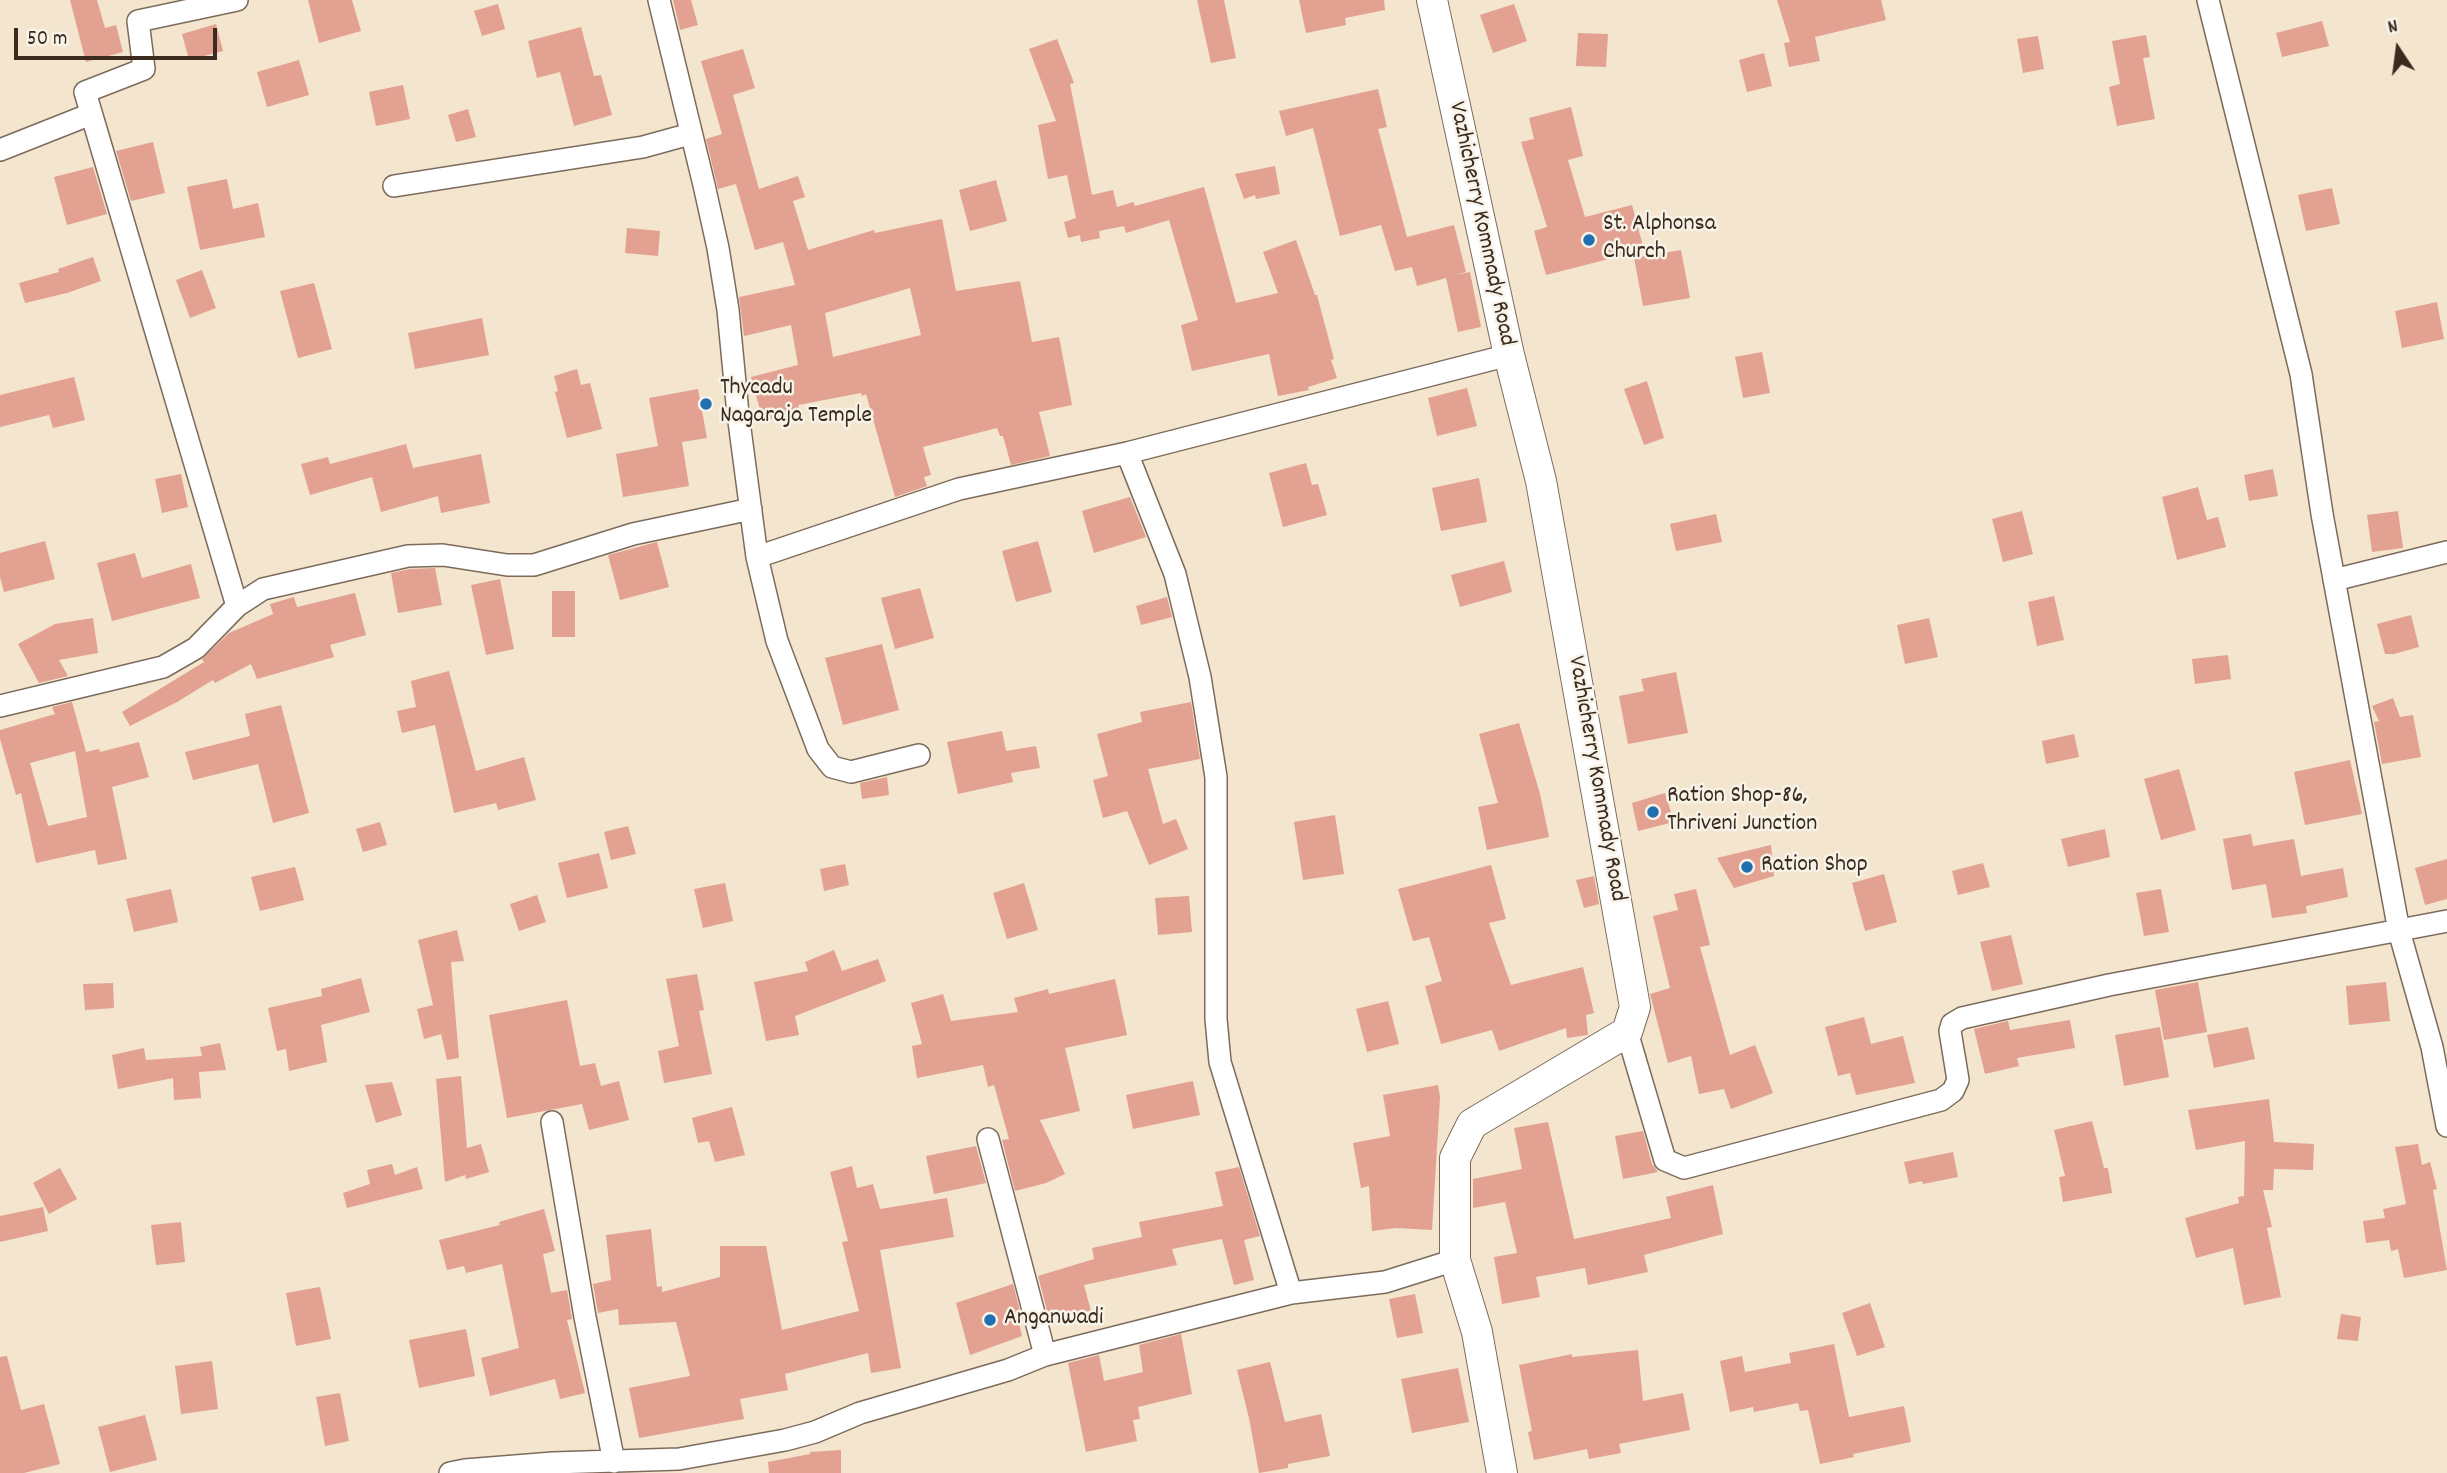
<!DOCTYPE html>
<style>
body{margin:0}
#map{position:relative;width:2447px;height:1473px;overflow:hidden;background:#f4e5ce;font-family:Dekko,sans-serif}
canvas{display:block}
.north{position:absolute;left:2363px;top:14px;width:70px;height:70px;-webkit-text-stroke:5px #f7f3e8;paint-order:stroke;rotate:347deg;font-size:19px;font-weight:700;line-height:28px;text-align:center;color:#3b2a1e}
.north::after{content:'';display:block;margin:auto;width:24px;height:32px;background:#3b2a1e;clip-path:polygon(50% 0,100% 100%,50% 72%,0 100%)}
.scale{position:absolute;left:14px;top:28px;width:203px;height:32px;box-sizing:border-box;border:4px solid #3b2a1e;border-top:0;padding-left:9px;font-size:21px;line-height:24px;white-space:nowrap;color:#3b2a1e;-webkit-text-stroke:5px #f7f3e8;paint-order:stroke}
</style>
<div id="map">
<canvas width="2447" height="1473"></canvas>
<div class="north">N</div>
<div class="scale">50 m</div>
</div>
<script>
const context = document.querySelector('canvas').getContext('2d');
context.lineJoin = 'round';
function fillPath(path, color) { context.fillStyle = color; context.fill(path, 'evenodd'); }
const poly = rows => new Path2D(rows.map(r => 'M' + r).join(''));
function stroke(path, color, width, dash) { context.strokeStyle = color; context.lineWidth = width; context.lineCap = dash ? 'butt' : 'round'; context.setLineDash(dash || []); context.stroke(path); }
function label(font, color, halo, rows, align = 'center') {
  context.font = font + ' Dekko,sans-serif'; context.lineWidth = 5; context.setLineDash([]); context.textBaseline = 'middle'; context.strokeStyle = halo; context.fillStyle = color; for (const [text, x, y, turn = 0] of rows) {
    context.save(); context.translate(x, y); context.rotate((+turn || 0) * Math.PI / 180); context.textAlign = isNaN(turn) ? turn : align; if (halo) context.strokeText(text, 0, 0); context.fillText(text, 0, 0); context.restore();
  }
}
const building = poly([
 [70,0,97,0,105,28,116,25,123,52,86,62],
 [308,0,352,0,361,31,319,43],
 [673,0,691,0,698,25,680,30],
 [1197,0,1224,0,1236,58,1211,63],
 [1299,0,1384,0,1385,10,1345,18,1346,25,1306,33],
 [1777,0,1881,0,1886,20,1815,37,1820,61,1789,67,1784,43,1790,42],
 [498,4,505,29,482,36,474,11],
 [1514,4,1527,41,1493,53,1480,15],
 [2322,21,2329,46,2282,57,2276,33],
 [216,24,223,51,189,60,182,34],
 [581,27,594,76,601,75,612,115,574,126,560,72,537,78,528,41],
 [1578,33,1608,34,1606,67,1576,66],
 [2146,35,2150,57,2143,58,2155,119,2117,126,2109,87,2120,84,2112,41],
 [2038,36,2044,69,2023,73,2017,39],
 [1057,39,1074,83,1070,84,1092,195,1113,190,1117,207,1133,202,1135,206,1204,187,1236,303,1278,293,1263,252,1296,240,1315,295,1317,295,1334,359,1331,360,1337,378,1308,387,1309,390,1278,396,1269,354,1192,371,1181,325,1198,320,1169,220,1126,233,1124,226,1099,231,1100,238,1081,242,1080,235,1068,238,1064,222,1076,218,1067,175,1048,179,1038,125,1056,121,1029,49],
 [743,49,755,88,733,95,759,189,798,176,805,197,793,201,808,250,874,230,875,233,942,219,956,291,1020,281,1032,342,1059,337,1072,405,1039,412,1050,456,1011,465,1003,436,1000,436,997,428,923,447,931,475,924,477,927,486,895,497,866,394,862,396,861,393,798,405,800,411,763,421,751,377,798,365,791,325,744,336,739,297,795,285,783,242,755,250,736,184,718,189,706,139,722,134,701,61],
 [910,288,921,335,833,357,825,313],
 [1764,53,1772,86,1747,92,1739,60],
 [299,60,309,95,267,107,257,72],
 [403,85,410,119,376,126,369,92],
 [1378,89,1387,127,1378,129,1407,237,1454,225,1466,272,1456,275,1470,272,1481,327,1458,332,1446,278,1417,286,1412,267,1395,271,1381,225,1340,236,1313,128,1286,136,1279,111],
 [1571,107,1583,156,1568,160,1585,217,1632,205,1644,250,1546,275,1534,231,1547,227,1521,142,1534,139,1529,118],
 [468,109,476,137,456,142,448,115],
 [153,142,165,193,131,201,116,151],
 [1275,166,1280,194,1256,199,1255,195,1244,199,1235,174],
 [93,167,107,214,67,225,54,177],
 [227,179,233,209,258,203,265,237,200,250,187,187],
 [996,180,1007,221,970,231,959,190],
 [2332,188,2340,224,2306,231,2298,195],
 [627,228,660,231,658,256,625,253],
 [1681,250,1690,298,1643,306,1634,258],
 [93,257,101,281,67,293,25,303,19,283,59,272,58,269],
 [202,270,216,308,190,318,176,280],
 [314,283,332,349,298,358,280,291],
 [2437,302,2444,339,2402,348,2395,311],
 [482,318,489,355,415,369,408,333],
 [1762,352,1770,393,1743,398,1735,357],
 [577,369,581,385,590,383,602,429,567,438,555,392,558,391,554,376],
 [74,377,85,420,53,428,49,415,0,427,0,395],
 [1647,381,1664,438,1644,445,1624,389],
 [1467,388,1477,426,1437,436,1428,398],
 [698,389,707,438,682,442,689,486,623,497,616,454,658,446,649,398],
 [406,444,413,468,481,454,490,503,441,513,438,496,381,512,372,477,310,495,301,464,328,457,330,464],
 [1306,463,1312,485,1318,484,1327,515,1283,527,1269,473],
 [2273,469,2278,496,2249,501,2244,475],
 [181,474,188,507,162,513,155,479],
 [1479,478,1487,522,1441,531,1432,488],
 [2198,487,2207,520,2218,517,2226,547,2177,560,2162,497],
 [1130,497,1146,537,1094,553,1082,511],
 [2022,511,2033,554,2003,562,1992,519],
 [2398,511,2403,548,2372,552,2367,515],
 [1716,514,1722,542,1676,551,1670,524],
 [45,541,55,579,4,592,0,577,0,553],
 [1038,541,1052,592,1016,602,1002,551],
 [657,542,669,587,620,600,608,555],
 [135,553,142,578,191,564,200,598,112,621,97,563],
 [1504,561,1512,592,1460,607,1451,575],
 [435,568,442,605,398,613,391,573,410,569],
 [500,579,514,649,486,655,471,585],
 [920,588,934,638,895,649,881,598],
 [552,591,575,591,575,637,552,637],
 [355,593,366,635,330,645,334,657,257,679,251,664,215,683,213,680,177,702,130,726,122,712,204,662,202,659,229,633,273,614,270,604,294,597,297,607],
 [2054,596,2064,640,2037,646,2028,602],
 [1167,597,1172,617,1141,625,1136,606],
 [2411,615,2419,647,2394,654,2385,654,2377,624],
 [93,618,98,653,59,660,68,676,39,683,18,644,55,624],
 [1929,618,1938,657,1905,664,1897,625],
 [882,644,899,710,843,725,825,658],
 [2228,655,2231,679,2195,684,2192,659],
 [449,671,476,771,524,757,536,800,498,810,496,803,454,813,435,725,402,733,397,711,416,707,411,681],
 [1676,672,1688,733,1628,744,1619,696,1644,691,1641,679],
 [2393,698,2400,717,2413,715,2421,757,2382,764,2374,722,2379,721,2372,706],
 [72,702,86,752,99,749,100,752,139,742,149,777,112,787,127,859,98,865,95,850,36,863,21,793,16,795,0,739,0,730,55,714,52,707],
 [75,751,87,817,48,826,30,763],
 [1191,702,1200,759,1148,769,1163,824,1176,819,1188,849,1149,865,1127,811,1103,818,1093,780,1108,776,1097,734,1142,722,1140,712],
 [281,705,309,813,273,823,258,764,193,780,185,752,250,736,245,714],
 [1519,723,1540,794,1549,837,1487,850,1478,807,1498,803,1479,734],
 [1002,731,1006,751,1036,746,1040,768,1011,773,1013,782,958,794,947,742],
 [2074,734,2079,757,2046,764,2042,741],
 [2350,760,2362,814,2305,825,2294,772],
 [2179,769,2196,830,2161,840,2144,779],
 [887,777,889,795,862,799,860,783],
 [1665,793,1674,822,1638,831,1632,803],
 [1335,815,1344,874,1303,880,1294,822],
 [380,822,387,845,363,852,356,829],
 [628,826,636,854,611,860,604,832],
 [2105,829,2110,857,2068,867,2061,839],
 [2251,834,2253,846,2294,839,2301,876,2343,868,2348,897,2306,906,2307,913,2272,918,2266,884,2232,890,2223,839],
 [1771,845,1774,876,1734,888,1717,858],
 [599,853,608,888,567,898,558,863],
 [2447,859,2447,899,2425,905,2415,868],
 [1983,863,1990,887,1958,895,1952,871],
 [845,864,849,885,824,891,820,869],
 [1491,865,1506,919,1489,923,1511,985,1583,967,1594,1013,1586,1015,1588,1035,1567,1038,1566,1028,1499,1051,1492,1030,1441,1044,1425,986,1442,981,1429,937,1413,941,1398,889],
 [295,867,304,900,260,911,251,877],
 [1884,874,1897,922,1865,931,1852,883],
 [1594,876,1599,904,1584,908,1576,880],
 [725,883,733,921,703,928,694,889],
 [1024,883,1038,930,1007,939,993,893],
 [171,889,178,922,134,932,126,899],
 [1696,889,1710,945,1700,947,1730,1055,1755,1045,1773,1093,1731,1109,1724,1089,1699,1094,1691,1056,1668,1063,1650,994,1670,988,1653,916,1678,910,1674,894],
 [2161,889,2169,932,2144,936,2136,893],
 [537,895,546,922,519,931,510,904],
 [1189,896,1192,932,1158,935,1155,898],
 [457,930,464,961,451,962,459,1058,447,1060,441,1034,424,1039,417,1009,433,1005,418,940],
 [2011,935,2023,984,1992,991,1980,942],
 [834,950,842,971,878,959,886,981,795,1016,799,1035,766,1041,754,982,808,971,805,962],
 [697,974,704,1010,699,1011,712,1074,664,1083,658,1051,679,1046,666,979],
 [361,978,370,1012,321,1025,327,1062,289,1071,286,1049,277,1051,268,1008,322,996,321,989],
 [1115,979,1127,1035,1065,1048,1080,1111,1040,1120,1065,1174,1046,1183,1015,1191,1002,1140,1009,1139,994,1085,988,1087,983,1065,917,1078,912,1046,922,1044,911,1003,943,994,951,1021,1018,1012,1014,998,1048,989,1049,994],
 [2198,982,2207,1032,2164,1040,2155,990],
 [2386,982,2390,1021,2349,1025,2346,986],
 [113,983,114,1008,85,1010,83,984],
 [567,1000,580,1066,595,1063,601,1086,619,1081,629,1120,589,1130,582,1104,507,1118,489,1015],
 [1388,1001,1399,1044,1367,1052,1356,1009],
 [1864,1017,1871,1044,1903,1036,1915,1083,1856,1095,1850,1073,1838,1076,1825,1027],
 [2070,1020,2075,1048,2017,1058,2019,1066,1985,1074,1974,1029,2008,1021,2010,1030],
 [2160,1027,2169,1077,2124,1086,2115,1035],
 [2248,1027,2255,1059,2214,1068,2207,1035],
 [220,1043,226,1070,199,1072,201,1098,174,1100,173,1078,118,1089,112,1055,144,1048,146,1060,202,1056,200,1047],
 [461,1076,467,1148,481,1144,489,1172,466,1179,465,1175,445,1182,436,1079],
 [1193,1081,1200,1115,1133,1129,1126,1095],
 [392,1082,402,1115,376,1123,365,1085],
 [1438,1085,1440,1097,1432,1230,1396,1228,1372,1231,1369,1186,1361,1188,1353,1143,1390,1136,1383,1095],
 [2269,1099,2274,1142,2314,1144,2313,1170,2274,1169,2273,1190,2263,1190,2272,1227,2267,1228,2281,1297,2244,1305,2233,1248,2196,1258,2185,1218,2239,1203,2238,1197,2244,1196,2245,1141,2196,1150,2188,1110],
 [732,1107,745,1155,715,1162,709,1141,698,1143,692,1118],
 [2092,1121,2104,1168,2108,1168,2112,1193,2063,1202,2059,1177,2065,1176,2054,1130],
 [1548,1122,1574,1239,1671,1218,1666,1197,1713,1185,1723,1234,1644,1255,1648,1272,1588,1285,1585,1268,1536,1277,1540,1297,1502,1304,1494,1257,1517,1253,1505,1202,1473,1208,1473,1179,1522,1169,1514,1128],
 [1643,1131,1652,1164,1658,1172,1623,1179,1615,1136],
 [2418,1144,2422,1165,2430,1162,2437,1189,2433,1190,2447,1270,2404,1278,2398,1249,2391,1251,2389,1240,2366,1243,2363,1221,2385,1218,2383,1209,2406,1204,2395,1147],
 [976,1146,986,1183,934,1194,926,1156],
 [1953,1152,1958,1177,1923,1184,1922,1181,1909,1184,1904,1162],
 [392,1164,395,1175,417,1167,423,1189,347,1208,343,1193,370,1184,367,1170],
 [852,1166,857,1188,873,1184,880,1209,947,1198,954,1237,880,1250,901,1368,871,1373,868,1353,785,1374,788,1390,740,1399,744,1419,639,1438,629,1388,690,1376,676,1322,619,1325,618,1309,598,1313,593,1284,611,1280,606,1235,651,1229,657,1287,662,1286,662,1292,720,1277,720,1246,766,1246,782,1330,859,1311,842,1242,848,1241,830,1172],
 [1239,1167,1260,1236,1244,1240,1254,1280,1234,1285,1222,1239,1172,1249,1177,1265,1084,1285,1091,1311,1049,1318,1038,1276,1094,1259,1092,1248,1142,1237,1139,1222,1223,1206,1215,1172],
 [60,1168,77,1199,49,1214,33,1183],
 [43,1207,48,1231,0,1242,0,1216],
 [544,1209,555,1251,543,1254,551,1293,567,1290,572,1319,567,1320,585,1393,560,1399,555,1379,490,1396,481,1358,519,1348,502,1264,466,1273,464,1266,447,1270,439,1240,500,1225,499,1222],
 [181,1222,185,1262,156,1265,151,1225],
 [1013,1284,1023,1322,1019,1323,1022,1336,970,1355,956,1303],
 [320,1287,331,1339,296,1346,286,1293],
 [1415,1294,1423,1333,1397,1338,1389,1299],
 [1870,1303,1885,1347,1857,1356,1842,1313],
 [2341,1314,2361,1317,2358,1341,2337,1339],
 [466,1329,475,1376,419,1388,409,1340],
 [1181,1334,1192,1394,1138,1407,1140,1419,1133,1420,1137,1441,1086,1452,1068,1363,1099,1355,1104,1381,1143,1372,1139,1345],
 [1834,1344,1849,1417,1904,1406,1911,1442,1853,1454,1854,1457,1820,1464,1808,1410,1800,1411,1798,1403,1754,1412,1753,1407,1730,1412,1720,1361,1742,1356,1745,1372,1791,1363,1789,1353],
 [1638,1350,1643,1401,1683,1393,1690,1430,1619,1444,1621,1453,1589,1459,1587,1449,1534,1460,1528,1432,1532,1431,1519,1365,1572,1354,1572,1357],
 [7,1356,21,1410,44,1404,60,1464,24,1473,0,1473,0,1357],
 [212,1361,218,1409,181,1414,175,1366],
 [1270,1362,1285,1422,1321,1414,1330,1456,1288,1464,1288,1468,1259,1473,1249,1418,1237,1370],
 [1458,1368,1469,1422,1412,1433,1401,1379],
 [340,1393,349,1441,325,1446,316,1397],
 [145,1415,157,1460,110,1472,98,1427],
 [841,1450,841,1473,769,1473,768,1462,810,1454,810,1452]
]);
const minor = poly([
 [237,0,138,21,144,69,85,92,237,606],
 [659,0,704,185,718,248,728,310,738,414,757,557,777,641,818,749,832,767,851,772,919,755],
 [2208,0,2301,374,2322,514,2399,931,2432,1047,2447,1126],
 [0,150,91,114],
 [394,186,643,147,690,134],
 [1127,453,1175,574,1200,677,1216,777,1216,1019,1220,1062,1291,1293],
 [757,557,959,489,1127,453,1509,355],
 [2334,580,2447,552],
 [0,706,163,667,196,648,237,606,263,589,408,556,443,555,507,565,534,565,633,534,751,509],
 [1627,1032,1665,1160,1684,1168,1941,1100,1953,1091,1958,1080,1950,1031,1952,1024,1962,1018,2109,985,2447,921],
 [552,1122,585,1317,614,1462],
 [988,1139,1045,1355],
 [450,1473,465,1470,553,1463,679,1459,785,1440,815,1432,860,1413,1008,1370,1045,1355,1291,1293,1385,1282,1455,1260]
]);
const secondary = poly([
 [1432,0,1509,355,1541,481,1635,1007,1627,1032,1472,1124,1455,1158,1455,1260,1477,1332,1502,1473]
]);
const markers = [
 [1589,240,7,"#1f6fb2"],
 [706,404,7,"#1f6fb2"],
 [1653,812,7,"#1f6fb2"],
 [1747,867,7,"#1f6fb2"],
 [990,1320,7,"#1f6fb2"]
];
const streetNames = [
 ["Vazhicherry Kommady Road",1480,224,78],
 ["Vazhicherry Kommady Road",1595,779,80]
];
const poiNames = [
 ["St. Alphonsa",1603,226],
 ["Church",1603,254],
 ["Thycadu",720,390],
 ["Nagaraja Temple",720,418],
 ["Ration Shop-86,",1667,798],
 ["Thriveni Junction",1667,826],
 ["Ration Shop",1761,867],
 ["Anganwadi",1004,1320]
];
fillPath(building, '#e2a191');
stroke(minor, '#7c6b5c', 24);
stroke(secondary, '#7c6b5c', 32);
stroke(minor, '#fff', 21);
stroke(secondary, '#fff', 30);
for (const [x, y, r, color] of markers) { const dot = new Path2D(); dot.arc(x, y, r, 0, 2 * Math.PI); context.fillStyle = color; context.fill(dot); stroke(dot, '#f7f3e8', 2.5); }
label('24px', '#3b2a1e', '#f7f3e8', streetNames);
label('24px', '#3b2a1e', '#f7f3e8', poiNames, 'left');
</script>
